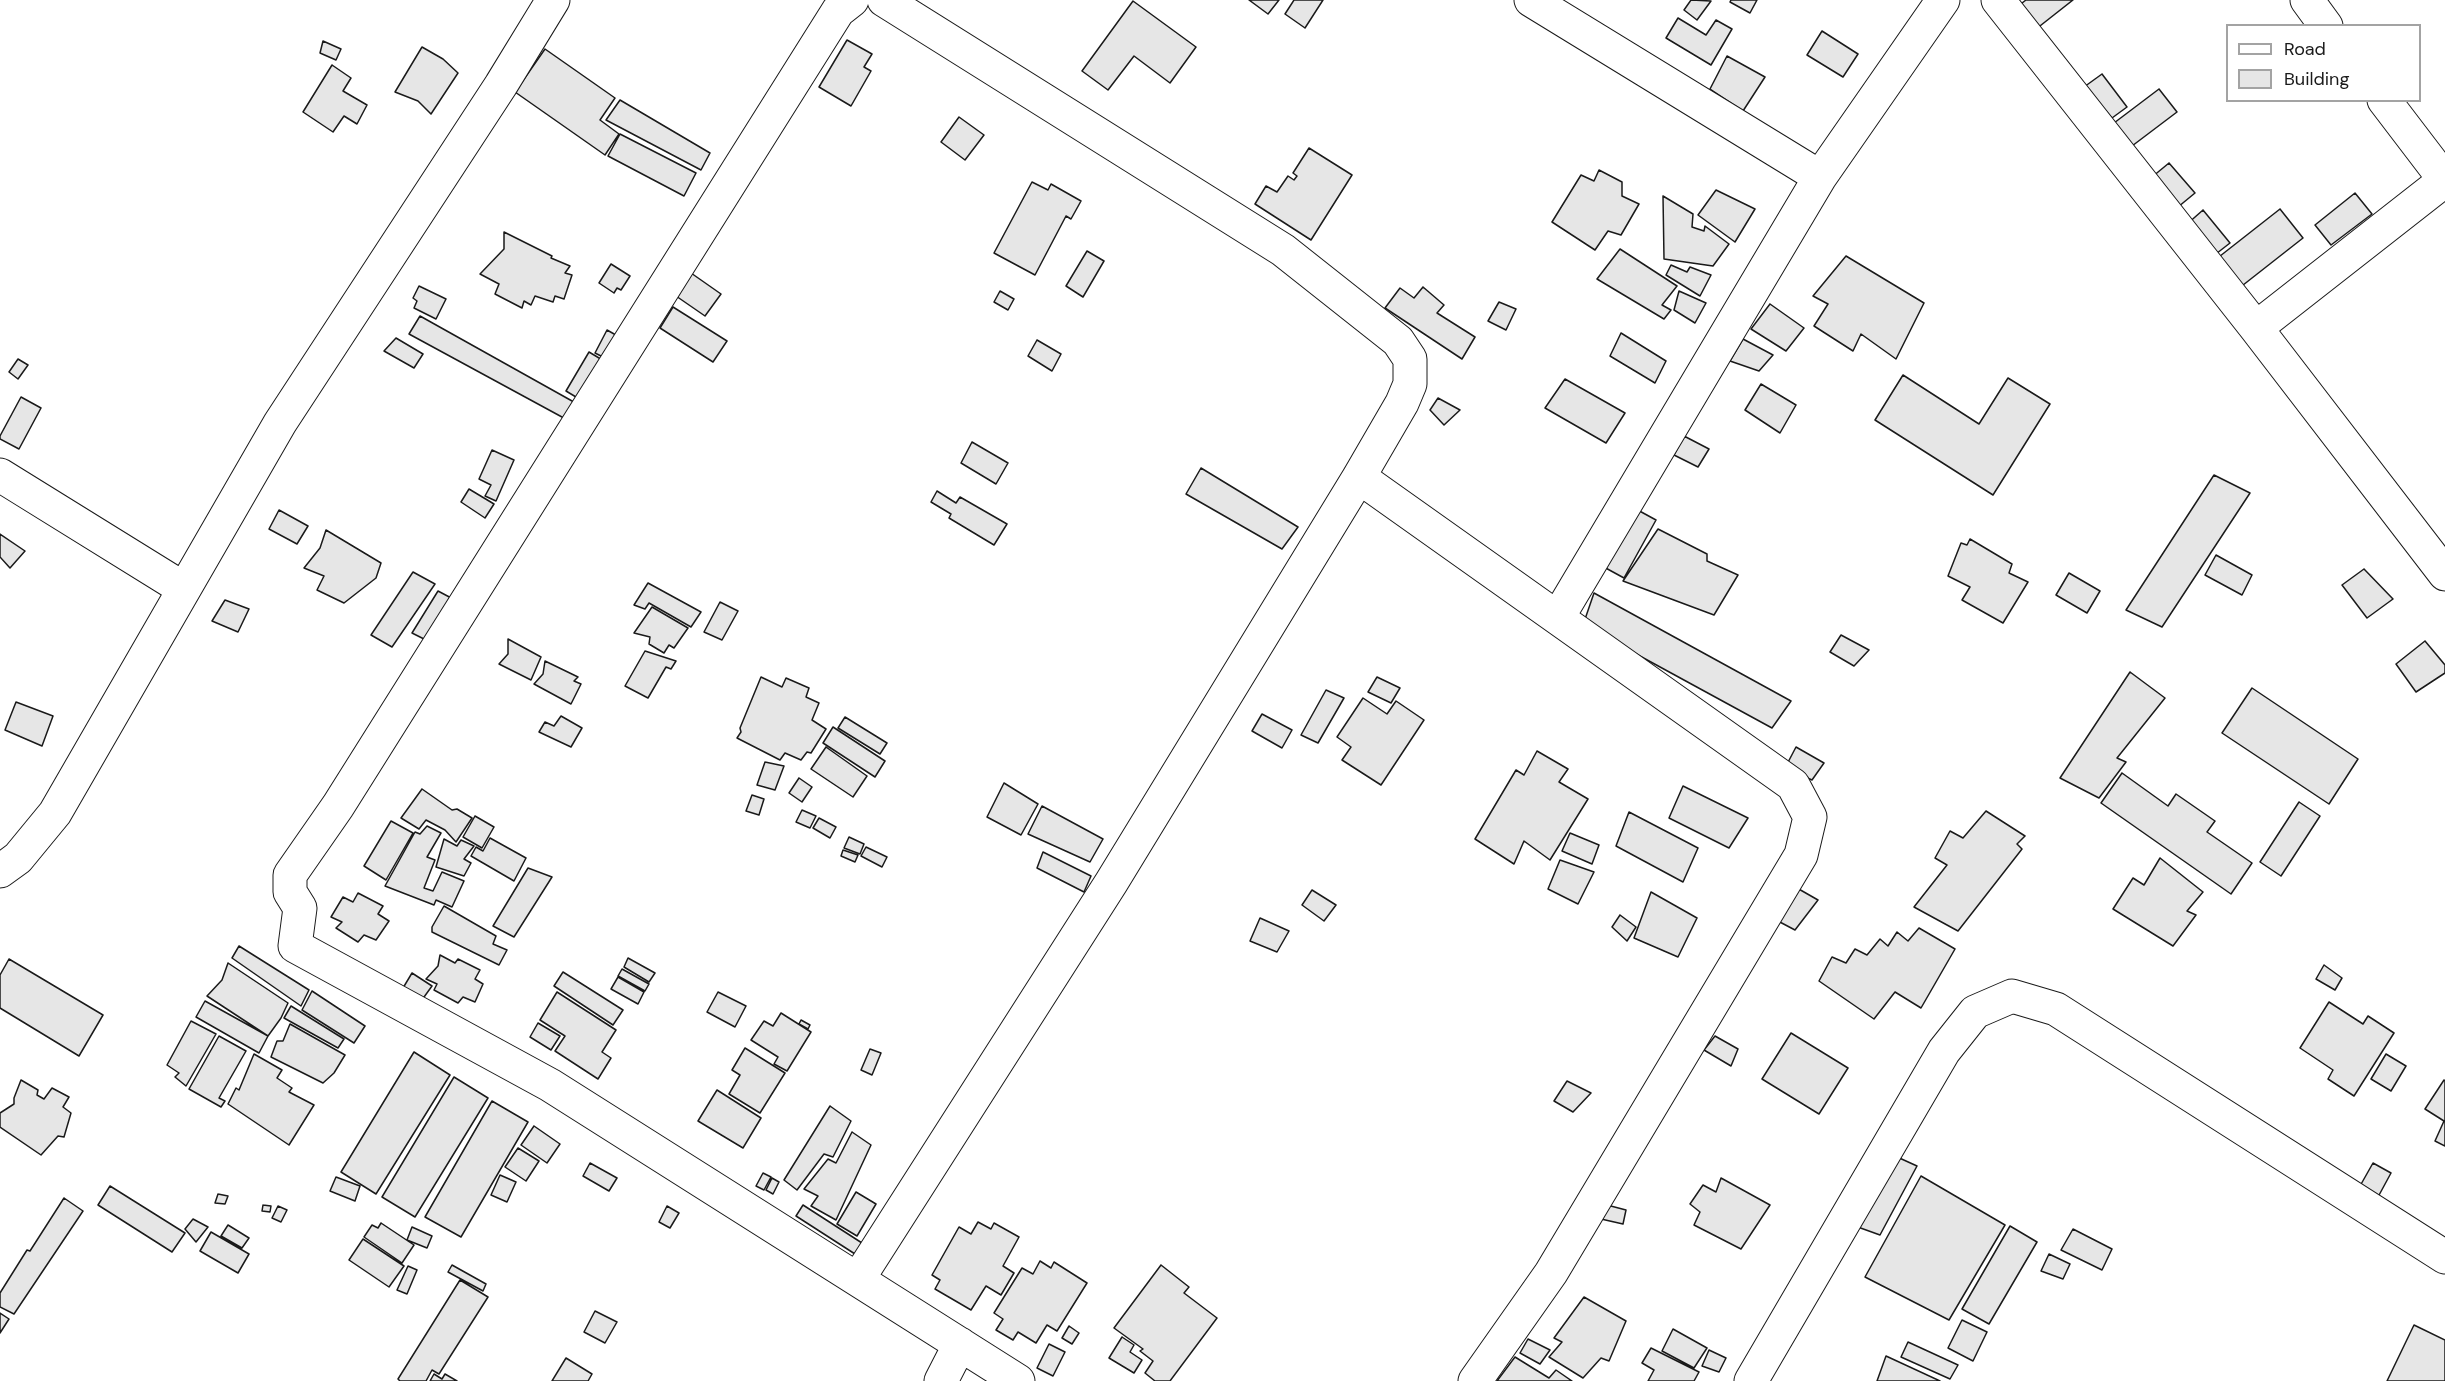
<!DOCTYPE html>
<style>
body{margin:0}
#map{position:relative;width:2445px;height:1381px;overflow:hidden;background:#fff;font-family:"DM Sans",sans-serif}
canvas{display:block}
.legend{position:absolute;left:2226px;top:24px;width:195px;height:78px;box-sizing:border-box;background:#fff;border:2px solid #a3a3a3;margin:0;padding:8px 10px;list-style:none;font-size:18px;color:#1a1a1a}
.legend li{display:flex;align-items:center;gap:12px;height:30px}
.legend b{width:30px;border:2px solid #a3a3a3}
</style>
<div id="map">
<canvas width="2445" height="1381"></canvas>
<ul class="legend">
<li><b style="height:8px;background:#fff"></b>Road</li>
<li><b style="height:16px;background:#e6e6e6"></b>Building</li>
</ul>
</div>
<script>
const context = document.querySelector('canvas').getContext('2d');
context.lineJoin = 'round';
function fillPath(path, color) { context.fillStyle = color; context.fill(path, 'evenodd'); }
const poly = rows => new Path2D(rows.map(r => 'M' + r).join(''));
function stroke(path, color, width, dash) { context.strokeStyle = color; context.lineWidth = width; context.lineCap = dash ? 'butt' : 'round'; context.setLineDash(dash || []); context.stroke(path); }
const building = poly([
 [1249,0,1279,0,1268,14,1249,0],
 [1294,0,1323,0,1305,28,1285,14,1294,0],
 [1691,0,1711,1,1697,20,1684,10,1691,0],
 [1731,0,1757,0,1750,13,1730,2,1731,0],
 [2026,0,2073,0,2031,33,2013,10,2026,0],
 [1133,1,1196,47,1170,83,1134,56,1108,90,1082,71,1133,1],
 [1678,18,1706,35,1716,20,1732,29,1711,65,1666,38,1678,18],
 [1822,31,1858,54,1843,77,1807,55,1822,31],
 [847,40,872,54,864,67,871,71,851,106,819,87,847,40],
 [323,41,341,49,336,60,320,53,323,41],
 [422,47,443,59,458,73,431,114,418,101,395,92,422,47],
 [545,49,615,98,600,120,619,134,605,155,515,92,545,49],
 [1727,56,1765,77,1743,111,1710,89,1727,56],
 [332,65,351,78,343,91,367,105,357,124,344,116,333,132,303,112,332,65],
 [2102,74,2127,107,2112,118,2084,87,2102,74],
 [2159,89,2177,112,2132,146,2114,123,2159,89],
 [620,100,710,153,701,170,606,120,620,100],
 [959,117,984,135,965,160,941,142,959,117],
 [620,134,696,173,684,196,608,156,620,134],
 [1309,148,1352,175,1311,240,1255,204,1266,186,1277,192,1288,176,1294,180,1297,176,1293,173,1309,148],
 [2169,163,2195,193,2178,207,2152,177,2169,163],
 [1599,170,1622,182,1622,196,1639,204,1621,235,1608,231,1595,250,1552,222,1581,175,1594,181,1599,170],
 [1032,182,1048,190,1051,184,1081,201,1071,219,1066,216,1035,275,994,253,1032,182],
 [1716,190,1755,209,1735,242,1698,215,1716,190],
 [2355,193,2372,214,2331,245,2315,225,2355,193],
 [1663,196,1693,214,1692,227,1704,231,1705,226,1729,244,1713,266,1664,259,1663,196],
 [2280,209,2303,238,2238,289,2215,260,2280,209],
 [2203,210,2230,243,2212,257,2186,225,2203,210],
 [504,232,552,256,551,258,570,266,565,273,572,275,564,299,555,296,553,302,535,296,531,305,524,301,522,308,495,294,499,284,480,274,504,249,504,232],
 [1620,249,1677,286,1662,305,1671,310,1664,319,1597,279,1620,249],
 [1087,251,1104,261,1083,297,1066,286,1087,251],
 [1846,256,1924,303,1896,359,1861,334,1853,351,1814,326,1828,304,1813,296,1846,256],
 [611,264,630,276,621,290,617,288,614,293,599,283,611,264],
 [1671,265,1687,272,1690,267,1711,275,1700,296,1666,275,1671,265],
 [691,273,721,294,705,316,676,296,691,273],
 [419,286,446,299,436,319,414,308,417,301,413,298,419,286],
 [1423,287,1444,305,1437,313,1475,337,1462,359,1385,308,1400,288,1414,298,1423,287],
 [1000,291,1014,299,1008,310,994,302,1000,291],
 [1679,291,1706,303,1695,323,1674,310,1679,291],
 [1499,302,1516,309,1506,330,1488,321,1499,302],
 [1770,304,1804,328,1786,351,1751,329,1770,304],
 [673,307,727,341,713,362,660,328,673,307],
 [420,316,581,406,573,423,409,334,420,316],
 [607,330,623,339,611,361,595,353,607,330],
 [1621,333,1666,361,1655,383,1610,356,1621,333],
 [396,338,423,354,414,368,384,351,396,338],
 [1743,339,1773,355,1759,371,1730,361,1743,339],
 [1037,340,1061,354,1052,371,1028,356,1037,340],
 [589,352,609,364,586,403,566,391,589,352],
 [18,359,28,365,18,379,9,372,18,359],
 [1903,375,1979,424,2008,378,2050,404,1993,495,1875,420,1903,375],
 [1565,379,1625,413,1606,443,1545,408,1565,379],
 [1761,384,1796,405,1780,433,1745,410,1761,384],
 [21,397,41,408,19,449,0,439,0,436,21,397],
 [1438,398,1460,410,1444,425,1430,410,1438,398],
 [1684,436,1709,449,1698,467,1674,455,1684,436],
 [972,442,1008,463,996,484,961,463,972,442],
 [492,450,514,460,496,501,485,496,491,485,479,479,492,450],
 [1201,468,1298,527,1282,549,1186,494,1201,468],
 [2214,475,2250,493,2162,627,2126,610,2214,475],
 [469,489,494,504,485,518,461,502,469,489],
 [937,491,956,503,960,497,1007,524,994,545,949,518,951,514,931,502,937,491],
 [1634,508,1656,520,1624,578,1602,566,1634,508],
 [279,510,308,526,297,544,269,529,279,510],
 [1658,529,1707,554,1707,561,1738,575,1714,615,1623,581,1658,529],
 [326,530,381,563,376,578,344,603,317,590,324,576,304,568,320,548,326,530],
 [0,534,25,551,10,568,0,557,0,534],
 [1970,539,2012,564,2009,573,2028,582,2003,623,1962,600,1970,587,1948,576,1961,543,1967,545,1970,539],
 [2216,555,2252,575,2242,595,2205,575,2216,555],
 [2364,569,2393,599,2367,618,2342,585,2364,569],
 [413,572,435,584,392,647,371,635,413,572],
 [2069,573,2100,591,2087,613,2056,595,2069,573],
 [648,583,701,612,691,627,649,603,645,609,634,605,648,583],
 [438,591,455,600,430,642,412,633,438,591],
 [1594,593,1791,701,1772,728,1583,625,1594,593],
 [225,600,249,609,238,632,212,621,225,600],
 [720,602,738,611,722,640,704,632,720,602],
 [652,607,688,628,674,648,669,645,664,653,649,644,650,637,634,633,652,607],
 [1841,635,1869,650,1854,666,1830,652,1841,635],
 [508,639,541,657,531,680,499,664,508,654,508,639],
 [2425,641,2445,665,2445,673,2416,692,2396,664,2425,641],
 [645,651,676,661,671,669,666,667,648,698,625,686,645,651],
 [545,661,578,677,574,681,581,684,571,704,534,684,543,674,545,661],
 [2130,672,2165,698,2117,758,2126,762,2099,798,2060,778,2130,672],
 [761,677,782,687,786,678,809,688,806,697,819,703,812,720,826,729,811,753,807,752,801,760,785,753,780,760,737,738,741,732,740,728,761,677],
 [1377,677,1400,688,1391,703,1368,692,1377,677],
 [2252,688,2358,759,2329,804,2222,733,2252,688],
 [1326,690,1344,698,1318,743,1301,735,1326,690],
 [1363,698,1387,714,1396,701,1424,720,1381,785,1342,760,1351,747,1337,737,1363,698],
 [16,702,53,716,42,746,5,730,16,702],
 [1262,714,1292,730,1282,748,1252,731,1262,714],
 [561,716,582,728,571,747,539,732,545,722,554,726,561,716],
 [845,717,887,743,880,754,838,728,845,717],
 [833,727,885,761,875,777,823,743,833,727],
 [826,747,867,776,853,797,811,769,826,747],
 [1796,747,1824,763,1812,780,1785,768,1796,747],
 [1537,751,1568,769,1559,782,1588,799,1550,860,1524,841,1514,864,1475,839,1516,770,1524,775,1537,751],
 [765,762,784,766,775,790,757,785,765,762],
 [2122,773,2168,806,2176,794,2215,821,2207,832,2252,863,2231,894,2101,803,2122,773],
 [799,778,812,787,802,802,789,793,799,778],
 [1004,783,1038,804,1021,835,987,817,1004,783],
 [1683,786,1748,818,1729,848,1669,818,1683,786],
 [422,789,452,810,457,809,472,818,456,842,445,830,426,820,419,829,401,818,422,789],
 [752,795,764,799,759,815,746,811,752,795],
 [2299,802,2320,816,2281,876,2260,862,2299,802],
 [1042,806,1103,839,1090,862,1028,834,1042,806],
 [802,810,816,816,810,828,796,822,802,810],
 [1986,811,2025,836,2017,844,2022,849,1958,931,1914,907,1947,865,1935,858,1950,831,1963,838,1986,811],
 [1629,812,1698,848,1683,882,1616,846,1629,812],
 [475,816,494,827,482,848,463,837,475,816],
 [819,818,836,827,830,838,813,828,819,818],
 [391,821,413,833,386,880,364,866,391,821],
 [427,826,441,833,427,857,435,860,424,888,433,891,442,872,464,881,452,907,436,900,434,905,385,886,415,832,420,834,427,826],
 [1570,833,1599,845,1592,864,1562,851,1570,833],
 [849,837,864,844,860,854,844,848,849,837],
 [490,838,526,858,514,881,471,856,476,847,483,851,490,838],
 [444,839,457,846,461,840,474,846,464,859,471,863,464,876,436,867,444,839],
 [866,847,887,857,882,867,861,856,866,847],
 [843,850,858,855,855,862,841,856,843,850],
 [1043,852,1091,876,1084,892,1037,868,1043,852],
 [2160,858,2203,892,2187,911,2196,915,2173,946,2113,909,2133,878,2144,885,2160,858],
 [1560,860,1594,872,1578,904,1548,889,1560,860],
 [528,868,552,877,514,937,493,926,528,868],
 [1797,888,1818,900,1795,930,1776,920,1797,888],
 [1312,890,1336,905,1324,921,1302,905,1312,890],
 [1651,892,1697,918,1678,957,1634,938,1651,892],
 [358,893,383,906,378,914,389,921,376,940,364,935,358,942,336,928,342,922,331,917,343,897,353,902,358,893],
 [444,906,496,936,493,944,507,950,499,965,432,932,432,927,444,906],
 [1620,915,1636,927,1627,941,1612,927,1620,915],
 [1260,918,1289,931,1277,952,1250,941,1260,918],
 [1919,928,1955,949,1921,1008,1895,992,1874,1019,1819,981,1832,957,1846,963,1855,949,1867,955,1880,939,1888,946,1897,932,1908,941,1919,928],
 [239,946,309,990,301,1006,232,958,239,946],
 [440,955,455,963,458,959,480,970,475,979,483,984,475,1002,463,997,458,1003,434,990,437,984,426,979,438,966,440,955],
 [628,958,655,973,649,982,624,967,628,958],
 [9,959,103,1015,79,1056,0,1008,0,975,9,959],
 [228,963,288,1003,281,1018,268,1036,207,996,222,980,228,963],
 [2324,965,2342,978,2335,990,2316,979,2324,965],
 [622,969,649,984,645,991,618,976,622,969],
 [563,972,623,1010,613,1025,554,986,563,972],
 [412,973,432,986,419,1004,400,993,412,973],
 [618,977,644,992,638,1004,611,989,618,977],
 [312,991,365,1026,354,1043,302,1010,312,991],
 [557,992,616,1030,602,1052,611,1058,598,1079,555,1051,565,1036,540,1020,557,992],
 [718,992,746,1006,735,1027,707,1012,718,992],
 [205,1001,268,1036,259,1053,196,1017,205,1001],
 [2329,1002,2363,1024,2368,1016,2394,1033,2354,1096,2328,1079,2333,1070,2300,1048,2329,1002],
 [291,1006,344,1039,338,1048,284,1018,291,1006],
 [781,1013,811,1032,787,1071,774,1064,778,1057,751,1040,764,1021,773,1026,781,1013],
 [801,1020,810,1025,808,1029,799,1024,801,1020],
 [191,1021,216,1034,186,1086,175,1077,179,1073,167,1065,191,1021],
 [538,1023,560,1036,551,1050,530,1037,538,1023],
 [290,1024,345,1055,334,1073,323,1083,271,1057,277,1041,283,1041,290,1024],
 [1791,1033,1848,1068,1819,1114,1762,1079,1791,1033],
 [219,1036,246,1051,219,1098,225,1101,221,1107,189,1089,219,1036],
 [1715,1036,1738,1049,1731,1066,1704,1050,1715,1036],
 [745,1048,785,1073,760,1113,729,1094,740,1075,732,1070,745,1048],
 [870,1049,881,1053,872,1075,861,1070,870,1049],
 [414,1052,450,1075,376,1194,341,1172,414,1052],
 [254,1054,282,1070,277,1078,292,1088,289,1092,314,1105,289,1145,228,1104,236,1088,239,1090,254,1054],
 [2386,1054,2406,1066,2391,1091,2371,1079,2386,1054],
 [454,1077,488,1098,415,1217,382,1197,454,1077],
 [21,1080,38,1090,37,1095,44,1099,52,1088,69,1097,63,1107,71,1113,64,1137,58,1136,41,1155,0,1127,0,1113,14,1104,14,1098,21,1080],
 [2444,1080,2445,1081,2445,1146,2435,1141,2444,1121,2425,1109,2444,1080],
 [1567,1081,1591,1093,1573,1112,1554,1101,1567,1081],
 [717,1090,761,1118,743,1148,698,1121,717,1090],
 [492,1101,528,1122,461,1237,425,1217,492,1101],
 [830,1106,851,1121,833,1157,824,1154,797,1190,784,1180,830,1106],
 [534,1126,560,1144,547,1163,521,1145,534,1126],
 [852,1132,871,1145,836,1220,811,1206,818,1196,804,1189,828,1159,836,1163,852,1132],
 [518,1148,539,1161,526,1181,505,1167,518,1148],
 [1895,1156,1917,1166,1880,1235,1855,1226,1895,1156],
 [590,1163,617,1178,609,1191,583,1176,590,1163],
 [2373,1163,2391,1173,2378,1197,2360,1186,2373,1163],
 [763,1173,771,1177,764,1190,756,1186,763,1173],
 [500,1175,516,1182,507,1202,491,1195,500,1175],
 [1921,1176,2005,1225,1949,1320,1865,1277,1921,1176],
 [336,1177,360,1186,355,1201,330,1191,336,1177],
 [772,1178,779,1182,773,1194,766,1190,772,1178],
 [1721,1178,1770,1205,1741,1249,1694,1225,1700,1212,1690,1204,1703,1185,1716,1192,1721,1178],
 [110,1186,185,1233,172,1252,98,1205,110,1186],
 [856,1192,876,1204,857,1236,837,1224,856,1192],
 [218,1194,228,1196,225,1204,215,1203,218,1194],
 [64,1198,83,1211,14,1314,0,1307,0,1293,27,1250,30,1251,64,1198],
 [263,1205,271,1206,270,1212,262,1211,263,1205],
 [803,1205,862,1243,855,1254,796,1216,803,1205],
 [1607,1205,1626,1210,1623,1224,1601,1219,1607,1205],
 [278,1206,287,1210,281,1222,272,1218,278,1206],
 [667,1206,679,1213,670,1228,659,1222,667,1206],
 [193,1219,208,1227,196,1242,185,1229,193,1219],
 [978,1222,991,1229,994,1223,1019,1237,1003,1266,1014,1273,1001,1295,986,1286,971,1310,935,1289,940,1280,932,1275,959,1227,971,1234,978,1222],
 [381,1223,414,1245,402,1263,364,1237,372,1225,378,1228,381,1223],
 [228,1225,249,1238,242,1248,221,1236,228,1225],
 [2010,1226,2037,1242,1989,1324,1962,1309,2010,1226],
 [412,1227,432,1236,427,1248,407,1240,412,1227],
 [2073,1229,2112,1249,2102,1270,2061,1250,2073,1229],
 [211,1232,249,1254,238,1273,200,1251,211,1232],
 [363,1239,404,1266,389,1287,349,1260,363,1239],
 [2049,1254,2070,1264,2063,1279,2041,1271,2049,1254],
 [1040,1261,1051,1268,1054,1262,1087,1283,1057,1331,1047,1325,1036,1343,1018,1332,1013,1340,996,1330,1003,1319,994,1313,1022,1268,1033,1274,1040,1261],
 [452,1265,486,1284,483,1291,448,1272,452,1265],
 [1161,1265,1189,1287,1184,1293,1217,1318,1170,1381,1155,1381,1145,1373,1153,1361,1140,1351,1143,1349,1114,1328,1161,1265],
 [408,1266,417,1270,407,1294,397,1290,408,1266],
 [460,1280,488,1297,439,1374,432,1370,426,1381,400,1381,398,1379,460,1280],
 [1584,1297,1626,1321,1609,1361,1601,1358,1583,1378,1549,1357,1562,1342,1554,1338,1584,1297],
 [595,1311,617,1322,605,1343,584,1332,595,1311],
 [0,1313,9,1319,0,1333,0,1313],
 [1962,1320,1987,1332,1973,1361,1948,1348,1962,1320],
 [2414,1325,2445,1340,2445,1381,2387,1381,2414,1325],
 [1069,1326,1079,1333,1072,1344,1062,1338,1069,1326],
 [1673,1329,1707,1348,1694,1368,1662,1351,1673,1329],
 [1122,1337,1134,1345,1130,1352,1142,1360,1134,1373,1109,1358,1122,1337],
 [1528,1339,1550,1350,1540,1364,1520,1353,1528,1339],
 [1908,1342,1958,1365,1950,1379,1901,1357,1908,1342],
 [1049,1344,1065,1352,1053,1376,1037,1368,1049,1344],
 [1651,1348,1699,1372,1694,1381,1648,1381,1654,1370,1642,1363,1651,1348],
 [1709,1350,1726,1358,1719,1372,1702,1366,1709,1350],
 [1886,1356,1940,1381,1877,1381,1886,1356],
 [1515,1357,1549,1378,1556,1370,1572,1381,1497,1381,1515,1357],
 [566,1358,592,1374,588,1381,552,1381,566,1358],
 [434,1374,442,1379,445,1374,457,1381,430,1381,434,1374]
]);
const minor = poly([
 [852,0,838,11,338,806,290,875,290,892,300,908,295,946,550,1085,1018,1381],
 [1531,0,1820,177,1943,0],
 [1998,0,2256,328,2445,574],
 [2307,0,2326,26],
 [2256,328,2445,180,2384,100],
 [0,475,184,589],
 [1359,477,1793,785,1810,817,1801,855,1551,1273,1475,1381],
 [1558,617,1820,177],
 [0,871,18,858,55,813,280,423,501,85,553,0],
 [858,1279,1111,883,1359,477,1402,403,1410,384,1410,359,1398,341,1283,250,884,0],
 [941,1381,960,1344],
 [1751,1381,1944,1051,1975,1012,2012,996,2056,1009,2445,1257]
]);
fillPath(building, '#e6e6e6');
stroke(building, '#1a1a1a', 1.5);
stroke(minor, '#1a1a1a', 35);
stroke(minor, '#fff', 33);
</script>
